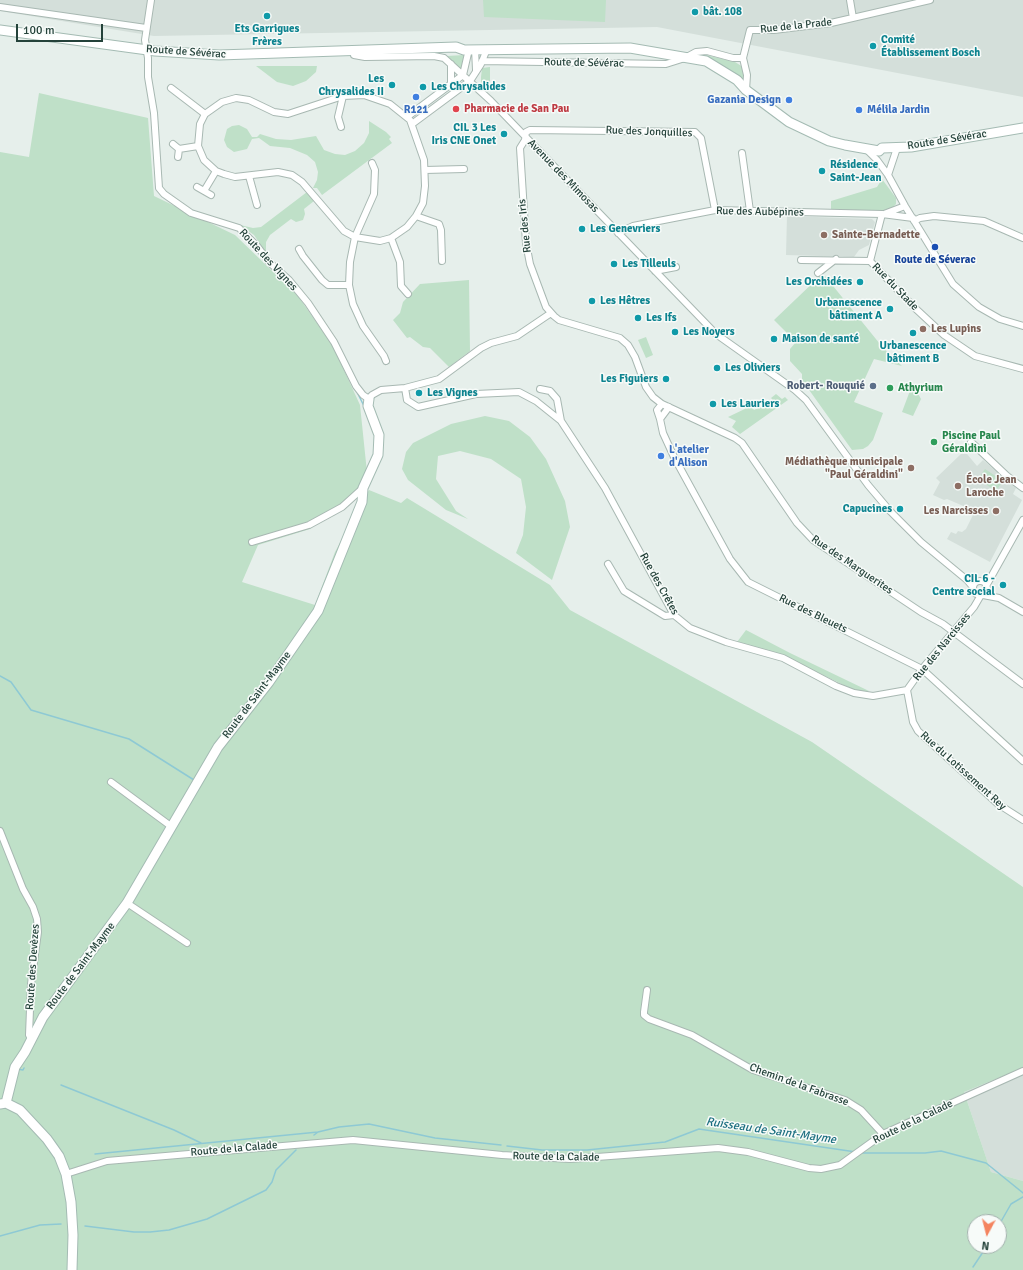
<!DOCTYPE html>
<meta charset="utf-8">
<style>
body{margin:0}
#map{position:relative;width:1023px;height:1270px;overflow:hidden;background:#e6efeb;font-family:Signika,sans-serif}
canvas{display:block}
.north{position:absolute;left:967px;top:1214px;width:40px;height:40px;box-sizing:border-box;background:#f7fbf9;border:1px solid #a3b1ad;border-radius:50%;rotate:187deg;font-size:11px;font-weight:700;line-height:16px;text-align:center;color:#24423a}
.north::after{content:'';display:block;margin:auto;width:14px;height:18px;background:#f4845f;clip-path:polygon(50% 0,100% 100%,50% 72%,0 100%)}
.scale{position:absolute;left:16px;top:24px;width:87px;height:18px;box-sizing:border-box;border:2px solid #24423a;border-top:0;padding-left:5px;font-size:12px;line-height:14px;white-space:nowrap;color:#24423a;-webkit-text-stroke:3px #f7fbf9;paint-order:stroke}
</style>
<div id="map">
<canvas width="1023" height="1270"></canvas>
<div class="north">N</div>
<div class="scale">100 m</div>
</div>
<script>
const context = document.querySelector('canvas').getContext('2d');
context.lineJoin = 'round';
function fillPath(path, color) { context.fillStyle = color; context.fill(path, 'evenodd'); }
const poly = rows => new Path2D(rows.map(r => 'M' + r).join(''));
function stroke(path, color, width, dash) { context.strokeStyle = color; context.lineWidth = width; context.lineCap = dash ? 'butt' : 'round'; context.setLineDash(dash || []); context.stroke(path); }
function label(font, color, halo, rows, align = 'center') {
  context.font = font + ' Signika,sans-serif'; context.lineWidth = 3; context.setLineDash([]); context.textBaseline = 'middle'; context.strokeStyle = halo; context.fillStyle = color; for (const [text, x, y, turn = 0] of rows) {
    context.save(); context.translate(x, y); context.rotate((+turn || 0) * Math.PI / 180); context.textAlign = isNaN(turn) ? turn : align; if (halo) context.strokeText(text, 0, 0); context.fillText(text, 0, 0); context.restore();
  }
}
const built = poly([
 [0,0,1023,0,1023,97,657,27,154,36,0,11],
 [787,216,872,219,875,222,869,245,859,250,854,257,786,255],
 [961,454,967,454,977,466,983,460,1016,488,1013,494,1022,500,990,562,947,539,951,532,956,534,958,531,962,532,966,529,975,511,947,499,944,500,933,495,940,482,936,478],
 [1023,1068,1023,1181,991,1172,964,1092]
]);
const green = poly([
 [483,0,606,0,605,22,484,17],
 [464,55,462,70,447,56],
 [706,55,735,62,743,67,745,81,718,64,700,57],
 [256,66,317,66,316,72,306,81,293,86,277,82],
 [490,67,490,90,488,92,484,81,481,83,481,77,482,68],
 [39,93,148,118,154,196,235,235,298,296,333,346,360,405,368,482,310,529,258,545,242,582,315,605,335,552,369,490,401,503,407,498,550,585,570,610,812,742,1023,887,1023,1068,964,1092,991,1172,1023,1181,1023,1270,0,1270,0,152,29,157],
 [975,1222,999,1222,999,1246,975,1246],
 [369,121,386,132,391,137,389,139,392,143,322,195,317,188,313,188,317,180,318,172,315,162,307,155,290,148,270,146,259,138,252,139,247,149,234,152,227,147,224,140,227,129,232,126,239,125,247,129,252,137,257,137,260,134,276,139,291,140,316,136,324,150,335,154,345,155,355,151,364,143,369,133],
 [882,179,896,198,896,204,892,208,881,211,831,210,831,201,877,187],
 [307,192,314,201,304,209,305,214,303,220,296,222,291,219,270,235,266,242,266,253,254,235,240,225,253,228,261,227],
 [825,276,884,349,902,366,874,359,854,402,883,413,873,440,868,446,863,449,852,450,807,387,802,386,802,374,790,361,790,349,796,342,774,320,819,277],
 [469,280,470,351,449,367,430,348,423,347,410,337,407,338,393,320,400,313,403,302,420,284],
 [646,337,653,355,646,358,638,340],
 [911,388,916,390,921,399,913,416,902,412],
 [776,394,782,399,785,397,788,400,740,434,732,427,736,421,728,417,751,406,754,410,774,401,771,398],
 [485,416,509,421,530,437,546,459,565,501,570,527,552,580,516,553,523,535,526,507,521,479,491,459,460,451,438,456,436,479,456,511,468,519,446,510,408,480,402,469,406,452,413,443,451,424],
 [985,469,1003,481,996,491,978,479],
 [746,630,790,653,869,691,856,691,798,663,737,642]
]);
const stream = poly([
 [247,241,261,256],
 [357,392,364,406],
 [0,676,11,682,31,710,129,739,194,780],
 [17,1069,23,1070,24,1068],
 [61,1085,174,1130,201,1143],
 [314,1135,318,1132,339,1127,369,1124,435,1138,501,1145],
 [507,1146,542,1150,587,1150,665,1142,699,1129,856,1152],
 [861,1153,925,1153,941,1151,986,1163,1023,1193],
 [95,1154,318,1132],
 [999,1225,1011,1204,1023,1197],
 [85,1226,134,1232,150,1232,169,1230,207,1219,266,1190,272,1182,276,1170,296,1150],
 [0,1236,40,1225,61,1224],
 [973,1267,987,1246]
]);
const street = poly([
 [151,0,145,40,148,58,148,77,154,113,159,188,164,194,191,213,239,228,257,246,269,262,289,280,308,303,334,342,356,386,363,395,369,399,372,395,381,390,405,388,439,379,481,348,491,343,517,336,551,313],
 [850,0,853,18],
 [0,7,146,28],
 [475,49,476,70],
 [354,55,365,57,434,56,444,58,491,101,716,334,795,390,806,400,868,485,890,511,921,542,967,580,973,587],
 [743,58,747,75,746,90],
 [482,61,666,64,685,58,696,52,707,51,733,58,743,58,750,30,774,30,831,23,930,0],
 [463,75,469,49],
 [451,83,451,64],
 [171,88,205,114],
 [364,95,390,104,410,120,424,160,425,186,423,203,416,216,407,227,391,238,380,241,355,237,344,231,302,182,292,175,278,172,235,177,224,174,216,171,204,160,198,146,200,124,205,114,222,102,236,98,249,100,274,112,288,114,343,96,364,95],
 [407,117,463,75],
 [412,124,470,81,481,64,487,49],
 [341,127,338,117,343,96],
 [173,144,179,149],
 [866,149,877,160,888,175,905,206,953,284,979,307,1000,319,1023,326],
 [742,153,750,211],
 [178,157,179,149,198,146],
 [372,163,375,170,374,194,355,237,350,262,349,285,353,304,363,326,384,356,386,361],
 [425,170,464,169],
 [888,175,897,148],
 [249,176,257,205],
 [197,187,211,195],
 [204,191,216,171],
 [715,210,701,138,695,132,530,130,526,132,525,140,520,148,526,243,530,264,546,307,554,316,559,320,620,338,628,345,635,357,646,387,653,397,662,404,735,438,742,443,797,523,813,540,921,612,943,624,1023,684],
 [884,214,905,206],
 [416,216,439,224,441,230,442,261],
 [914,221,920,218,934,216,984,221,1023,238],
 [618,233,633,226,715,210,882,214,913,218],
 [391,238,400,262,401,286,408,294],
 [299,249,303,256,322,280,328,285,349,285],
 [801,260,870,261],
 [870,261,916,309,944,335,975,356,1023,369],
 [870,261,882,214],
 [655,271,676,267],
 [818,273,836,259],
 [405,388,407,400,418,407,476,394,519,392,536,401,561,421],
 [540,389,550,391,557,399,561,421,605,488,674,615,690,628,726,642,783,658,836,686,854,693,873,696,907,690],
 [662,404,657,410,660,419,669,407],
 [660,419,663,433,674,457,730,559,748,582,922,669,1023,761],
 [971,442,1007,476,1023,488],
 [252,542,309,525,342,507,363,488],
 [608,564,624,591,665,616,674,615],
 '973 588a7 7 0 1 1 14 0a7 7 0 1 1-14 0Z',
 [986,586,1023,520],
 [983,595,999,598,1023,612],
 [907,690,913,722,918,731,998,804,1023,820],
 [907,690,922,669,974,607,981,595],
 [111,782,172,827],
 [0,831,23,889,33,907,37,919,38,932,31,984,29,1035,31,1039],
 [127,903,187,943],
 [647,990,644,1012,644,1015,649,1019,692,1035,753,1070,845,1100,861,1110,883,1134],
 [66,1174,107,1161,353,1140,502,1155,570,1159,718,1148,748,1152,809,1168,821,1169,840,1165,883,1134,1023,1071]
]);
const secondary = poly([
 [0,30,155,51,219,55,456,47,464,50,630,48,706,61,737,80,746,90,789,122,829,141,845,145,879,151,882,148,911,147,1023,128],
 [6,1103,15,1067,25,1052,43,1017,127,903,218,747,269,682,318,611,362,502,363,488,378,455,379,435,368,406,369,399],
 [0,1104,6,1103,20,1110,47,1139,59,1156,66,1174,71,1202,73,1235,72,1270]
]);
const markers = [
 [695,12,4,"#0f9aa8"],
 [267,16,4,"#0f9aa8"],
 [873,46,4,"#0f9aa8"],
 [392,85,4,"#0f9aa8"],
 [423,87,4,"#0f9aa8"],
 [416,97,4,"#3f7fe0"],
 [789,100,4,"#3f7fe0"],
 [456,109,4,"#e0444e"],
 [859,110,4,"#3f7fe0"],
 [504,134,4,"#0f9aa8"],
 [822,171,4,"#0f9aa8"],
 [582,229,4,"#0f9aa8"],
 [824,235,4,"#8d6e63"],
 [935,247,4,"#1a4fb4"],
 [614,264,4,"#0f9aa8"],
 [860,282,4,"#0f9aa8"],
 [592,301,4,"#0f9aa8"],
 [890,309,4,"#0f9aa8"],
 [638,318,4,"#0f9aa8"],
 [923,329,4,"#8d6e63"],
 [675,332,4,"#0f9aa8"],
 [913,333,4,"#0f9aa8"],
 [774,339,4,"#0f9aa8"],
 [717,368,4,"#0f9aa8"],
 [666,379,4,"#0f9aa8"],
 [873,386,4,"#5c6f8a"],
 [890,388,4,"#2e9e5b"],
 [419,393,4,"#0f9aa8"],
 [713,404,4,"#0f9aa8"],
 [934,442,4,"#2e9e5b"],
 [661,456,4,"#3f7fe0"],
 [911,468,4,"#8d6e63"],
 [958,486,4,"#8d6e63"],
 [900,509,4,"#0f9aa8"],
 [996,511,4,"#8d6e63"],
 [1003,585,4,"#0f9aa8"]
];
const cultureNames = [
 ["bât. 108",703,12],
 ["Ets Garrigues",267,29,"center"],
 ["Frères",267,42,"center"],
 ["Comité",881,40],
 ["Établissement Bosch",881,53],
 ["Les",384,79,"right"],
 ["Chrysalides II",384,92,"right"],
 ["Les Chrysalides",431,87],
 ["CIL 3 Les",496,128,"right"],
 ["Iris CNE Onet",496,141,"right"],
 ["Résidence",830,165],
 ["Saint-Jean",830,178],
 ["Les Genevriers",590,229],
 ["Les Tilleuls",622,264],
 ["Les Orchidées",852,282,"right"],
 ["Les Hêtres",600,301],
 ["Urbanescence",882,303,"right"],
 ["bâtiment A",882,316,"right"],
 ["Les Ifs",646,318],
 ["Les Noyers",683,332],
 ["Maison de santé",782,339],
 ["Urbanescence",913,346,"center"],
 ["bâtiment B",913,359,"center"],
 ["Les Oliviers",725,368],
 ["Les Figuiers",658,379,"right"],
 ["Les Vignes",427,393],
 ["Les Lauriers",721,404],
 ["Capucines",892,509,"right"],
 ["CIL 6 -",995,579,"right"],
 ["Centre social",995,592,"right"]
];
const streetNames = [
 ["Rue de la Prade",796,26,-6],
 ["Route de Sévérac",186,52,4],
 ["Route de Sévérac",584,63,1],
 ["Rue des Jonquilles",649,132,2],
 ["Route de Sévérac",947,140,-9],
 ["Avenue des Mimosas",563,176,46],
 ["Rue des Aubépines",760,212,1],
 ["Rue des Iris",525,226,-96],
 ["Route des Vignes",268,260,47],
 ["Rue du Stade",895,287,46],
 ["Rue des Marguerites",852,565,34],
 ["Rue des Crêtes",659,584,61],
 ["Rue des Bleuets",813,614,26],
 ["Rue des Narcisses",942,647,-51],
 ["Route de Saint-Mayme",257,695,-53],
 ["Rue du Lotissement Rey",963,771,42],
 ["Route de Saint-Mayme",81,966,-53],
 ["Route des Devèzes",33,967,-86],
 ["Chemin de la Fabrasse",799,1085,20],
 ["Route de la Calade",913,1122,-26],
 ["Route de la Calade",234,1149,-5],
 ["Route de la Calade",556,1157,1]
];
const shopNames = [
 ["Gazania Design",781,100,"right"],
 ["R121",416,110,"center"],
 ["Mélila Jardin",867,110],
 ["L'atelier",669,450],
 ["d'Alison",669,463]
];
const healthNames = [
 ["Pharmacie de San Pau",464,109]
];
const educationNames = [
 ["Sainte-Bernadette",832,235],
 ["Les Lupins",931,329],
 ["Médiathèque municipale",903,462,"right"],
 ["\"Paul Géraldini\"",903,475,"right"],
 ["École Jean",966,480],
 ["Laroche",966,493],
 ["Les Narcisses",988,511,"right"]
];
const transitNames = [
 ["Route de Séverac",935,260]
];
const serviceNames = [
 ["Robert- Rouquié",865,386]
];
const leisureNames = [
 ["Athyrium",898,388],
 ["Piscine Paul",942,436],
 ["Géraldini",942,449]
];
const waterNames = [
 ["Ruisseau de Saint-Mayme",771,1131,8]
];
fillPath(built, '#d4dfda');
fillPath(green, '#bfe0c8');
stroke(stream, '#8ec9d4', 1.5);
stroke(street, '#a8b8b2', 8);
stroke(secondary, '#a4bbb3', 11);
stroke(street, '#fff', 6);
stroke(secondary, '#fff', 9);
for (const [x, y, r, color] of markers) { const dot = new Path2D(); dot.arc(x, y, r, 0, 2 * Math.PI); context.fillStyle = color; context.fill(dot); stroke(dot, '#f7fbf9', 1.5); }
label('bold 11px', '#0d838f', '#f7fbf9', cultureNames, 'left');
label('11px', '#24423a', '#f7fbf9', streetNames);
label('bold 11px', '#366cbe', '#f7fbf9', shopNames, 'left');
label('bold 11px', '#be3a42', '#f7fbf9', healthNames, 'left');
label('bold 11px', '#785e54', '#f7fbf9', educationNames, 'left');
label('bold 11px', '#164399', '#f7fbf9', transitNames);
label('bold 11px', '#4e5e75', '#f7fbf9', serviceNames, 'right');
label('bold 11px', '#27864d', '#f7fbf9', leisureNames, 'left');
label('italic 12px', '#1c6f80', '#f7fbf9', waterNames);
</script>
